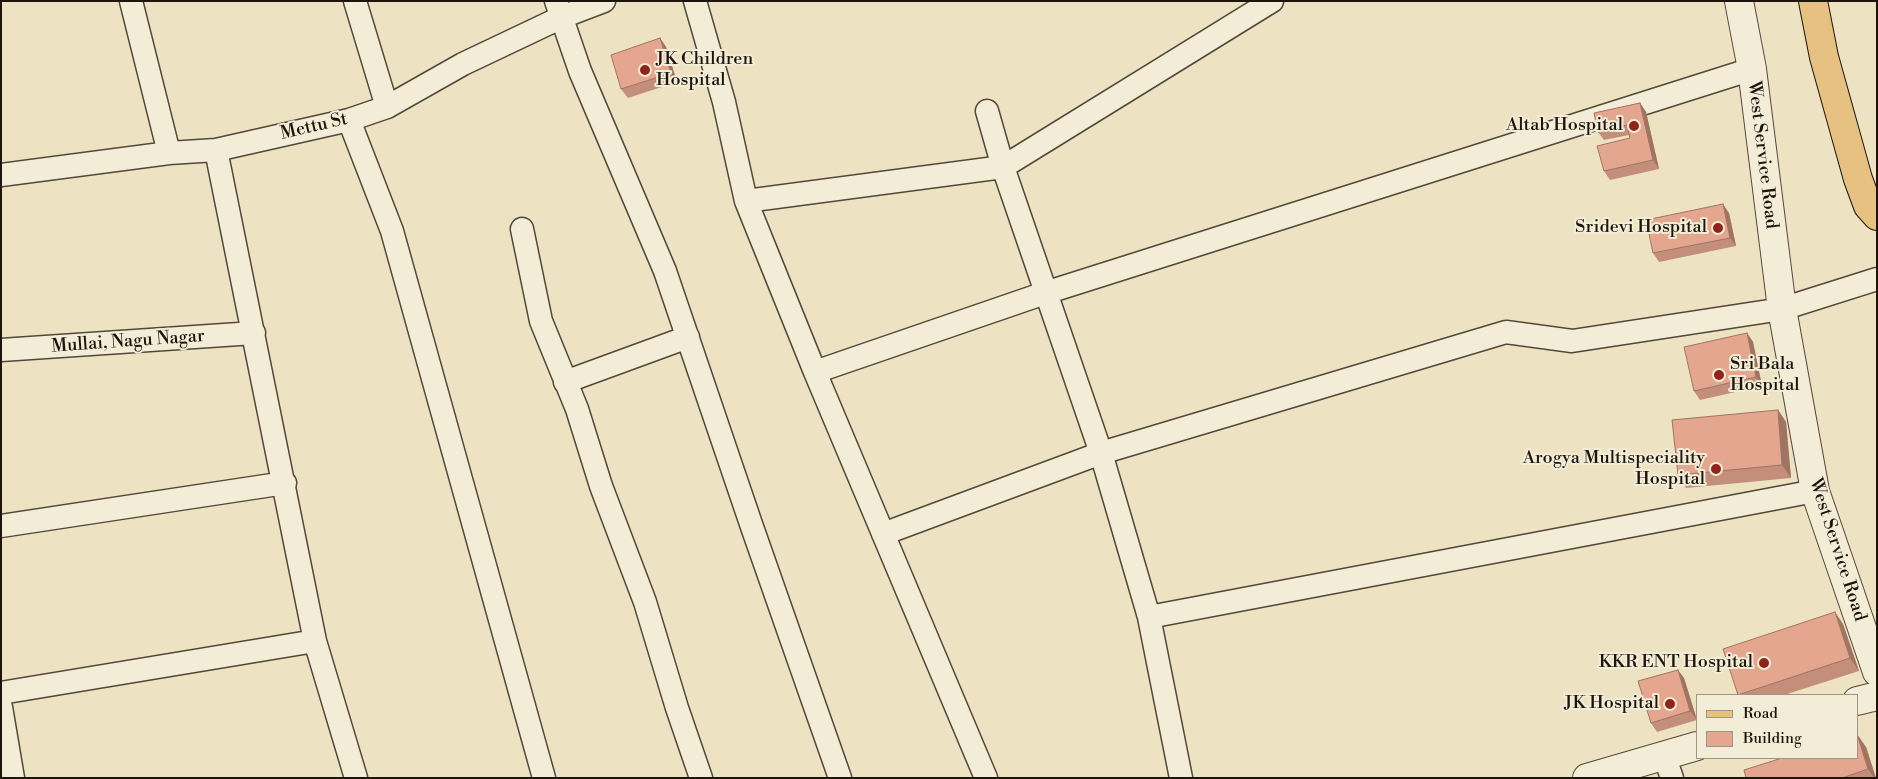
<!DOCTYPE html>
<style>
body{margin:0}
#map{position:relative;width:1878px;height:779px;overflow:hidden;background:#ede2c2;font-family:"Libre Bodoni",serif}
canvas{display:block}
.frame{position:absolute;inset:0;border:2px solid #1d140c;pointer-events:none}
.legend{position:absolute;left:1696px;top:694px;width:162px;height:65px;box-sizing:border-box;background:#f3ecd7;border:1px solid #9d9686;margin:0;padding:6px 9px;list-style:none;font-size:15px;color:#1d140c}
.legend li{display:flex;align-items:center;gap:10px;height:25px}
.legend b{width:25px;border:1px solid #9d9686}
</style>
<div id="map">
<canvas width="1878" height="779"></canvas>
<div class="frame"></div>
<ul class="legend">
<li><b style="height:6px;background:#e6c181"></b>Road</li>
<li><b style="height:14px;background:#e4a68e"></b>Building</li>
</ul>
</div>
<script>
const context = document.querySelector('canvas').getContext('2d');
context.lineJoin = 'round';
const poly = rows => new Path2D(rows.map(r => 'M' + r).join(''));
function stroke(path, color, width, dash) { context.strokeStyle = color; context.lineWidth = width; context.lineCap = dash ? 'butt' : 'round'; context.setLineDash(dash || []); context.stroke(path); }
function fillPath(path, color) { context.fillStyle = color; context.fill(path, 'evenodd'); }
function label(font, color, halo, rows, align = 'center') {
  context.font = font + ' "Libre Bodoni",serif'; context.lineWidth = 4; context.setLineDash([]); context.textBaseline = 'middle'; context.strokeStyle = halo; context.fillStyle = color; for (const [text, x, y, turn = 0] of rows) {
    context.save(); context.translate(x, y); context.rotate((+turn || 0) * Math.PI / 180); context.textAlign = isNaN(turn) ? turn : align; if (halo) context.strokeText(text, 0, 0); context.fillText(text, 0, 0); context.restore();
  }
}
const minor = poly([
 [131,1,169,153],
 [355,1,387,107],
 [556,1,580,71,665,271,751,524,840,778],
 [695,1,724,102,746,201],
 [987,111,1003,167,1101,453,1149,617,1181,778],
 [349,120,392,231,544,778],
 [216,150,315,641,356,778],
 [1,175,169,153,216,150,349,120,387,107,463,64,562,17,604,1],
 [522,229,541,321,577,409,601,486,645,602,677,708,701,778],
 [1,350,254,333],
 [815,372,746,201,1003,167,1272,1],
 [565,382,688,337],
 [1,526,285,483],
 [883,534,1101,453,1506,332,1572,341,1782,309,1877,279],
 [1149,617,1815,491],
 [1,693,315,641],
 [1,707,13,778],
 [1664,755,1672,778],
 [986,778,815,372,1045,293,1752,69]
]);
const tertiary = poly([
 [1739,1,1752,69,1782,309,1815,491,1877,672],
 [1857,701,1877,696],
 [1587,778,1697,746]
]);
const primary = poly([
 [1813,1,1824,57,1858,179,1868,206,1877,216]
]);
const wall = poly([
 [660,38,666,47,677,82,628,98,621,89],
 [1640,103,1646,112,1659,169,1610,180,1604,171,1630,138,1629,135,1604,140,1598,132],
 [1729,213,1736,246,1659,262,1653,253],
 [1747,333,1753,342,1762,386,1700,400,1694,391],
 [1778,410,1786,422,1791,478,1686,488,1678,475],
 [1843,624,1859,671,1784,695,1738,695],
 [1684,678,1697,720,1657,732,1651,723],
 [1866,747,1876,778,1746,778]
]);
const shadedWall = poly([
 [660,38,666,47,677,82,671,73],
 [1640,103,1646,112,1659,169,1653,160],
 [1723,204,1729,213,1736,246,1730,238],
 [1747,333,1753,342,1762,386,1756,377],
 [1778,410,1786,422,1791,478,1782,465],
 [1835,612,1843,624,1859,671,1850,658],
 [1678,670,1684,678,1697,720,1690,711],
 [1857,734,1866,747,1876,778,1874,778,1868,769]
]);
const building = poly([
 [660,38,671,73,621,89,611,55,660,38],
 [1640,103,1653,160,1604,171,1597,146,1630,138,1627,125,1598,132,1594,113,1640,103],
 [1723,204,1730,238,1653,253,1646,220,1723,204],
 [1747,333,1756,377,1694,391,1684,347,1747,333],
 [1778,410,1782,465,1678,475,1672,420,1778,410],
 [1835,612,1850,658,1738,695,1723,649,1835,612],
 [1678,670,1690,711,1651,723,1638,681,1678,670],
 [1857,734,1868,769,1842,778,1746,778,1744,770,1782,758,1857,758,1857,734]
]);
const markers = [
 [645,70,6,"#8f2418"],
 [1634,126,6,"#8f2418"],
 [1718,228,6,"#8f2418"],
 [1719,375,6,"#8f2418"],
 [1716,469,6,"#8f2418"],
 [1764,663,6,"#8f2418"],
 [1670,704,6,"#8f2418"]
];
const poiNames = [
 ["JK Children",656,60,"left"],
 ["Hospital",656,81,"left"],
 ["Altab Hospital",1623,126],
 ["Sridevi Hospital",1707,228],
 ["Sri Bala",1730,365,"left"],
 ["Hospital",1730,386,"left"],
 ["Arogya Multispeciality",1705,459],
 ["Hospital",1705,480],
 ["KKR ENT Hospital",1753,663],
 ["JK Hospital",1659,704]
];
const streetNames = [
 ["Mettu St",314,127,-13],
 ["West Service Road",1762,155,83],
 ["Mullai, Nagu Nagar",128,342,-4],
 ["West Service Road",1837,550,72]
];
stroke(minor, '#51483a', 25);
stroke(tertiary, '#51483a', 30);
stroke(primary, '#1d140c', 30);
stroke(minor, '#f3ecd7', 22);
stroke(tertiary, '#f3ecd7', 28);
stroke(primary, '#e6c181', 28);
fillPath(wall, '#c48f7a');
fillPath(shadedWall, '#a07463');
fillPath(building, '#e4a68e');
stroke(building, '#a07463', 1);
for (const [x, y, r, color] of markers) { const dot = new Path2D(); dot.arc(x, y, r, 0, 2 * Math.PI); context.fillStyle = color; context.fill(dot); stroke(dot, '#f3ecd7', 2); }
label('18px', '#1d140c', '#f3ecd7', poiNames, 'right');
label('18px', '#1d140c', '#f3ecd7', streetNames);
</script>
